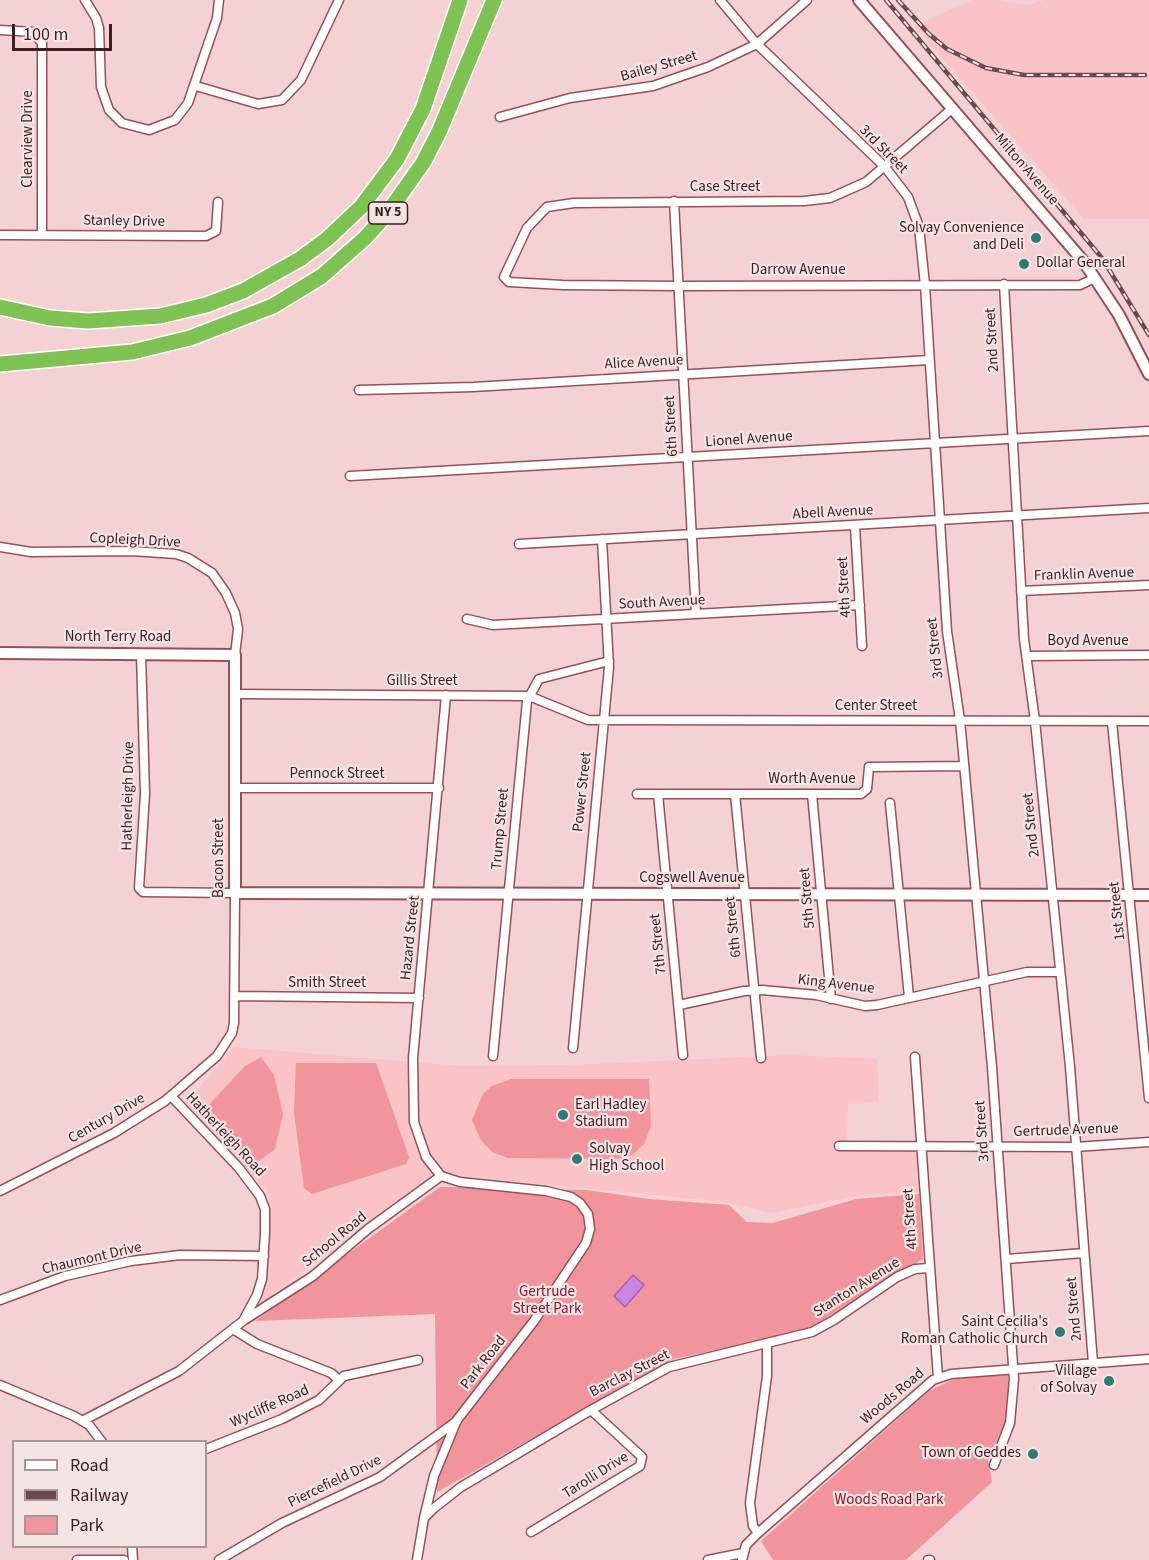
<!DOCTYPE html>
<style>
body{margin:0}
#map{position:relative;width:1149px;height:1560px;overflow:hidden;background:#f4d2d3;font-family:"Source Sans 3",sans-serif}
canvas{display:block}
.legend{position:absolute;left:12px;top:1440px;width:195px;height:108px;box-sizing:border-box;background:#f5e4e4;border:2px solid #ab9596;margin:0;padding:8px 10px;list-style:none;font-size:18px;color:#3d1e21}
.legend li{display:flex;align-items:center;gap:12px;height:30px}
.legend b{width:30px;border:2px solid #ab9596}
.scale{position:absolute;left:12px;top:24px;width:100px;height:27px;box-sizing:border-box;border:3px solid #3d1e21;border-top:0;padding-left:8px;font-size:18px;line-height:21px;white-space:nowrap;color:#3d1e21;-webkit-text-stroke:4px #f5e4e4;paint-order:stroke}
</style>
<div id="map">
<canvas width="1149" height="1560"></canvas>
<ul class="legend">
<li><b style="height:8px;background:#fff"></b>Road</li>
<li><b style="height:8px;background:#6a4b4d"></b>Railway</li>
<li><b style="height:16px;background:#f1949b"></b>Park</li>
</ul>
<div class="scale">100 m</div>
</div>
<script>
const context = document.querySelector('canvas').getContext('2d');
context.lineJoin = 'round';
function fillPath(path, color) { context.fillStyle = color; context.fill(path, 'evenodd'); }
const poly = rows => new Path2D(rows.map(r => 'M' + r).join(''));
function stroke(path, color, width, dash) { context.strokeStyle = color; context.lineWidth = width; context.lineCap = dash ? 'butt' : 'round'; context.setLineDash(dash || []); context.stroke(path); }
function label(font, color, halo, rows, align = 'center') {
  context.font = font + ' "Source Sans 3",sans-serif'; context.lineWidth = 4.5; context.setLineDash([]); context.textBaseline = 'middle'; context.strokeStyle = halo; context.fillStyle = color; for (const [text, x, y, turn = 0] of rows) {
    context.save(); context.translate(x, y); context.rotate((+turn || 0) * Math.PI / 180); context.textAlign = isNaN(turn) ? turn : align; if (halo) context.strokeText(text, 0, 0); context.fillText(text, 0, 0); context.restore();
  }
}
const built = poly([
 [972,0,997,0,1028,5,1044,0,1149,0,1149,219,1084,219,914,26],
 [234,1047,460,1066,571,1065,791,1055,877,1059,879,1101,848,1104,847,1143,916,1141,918,1192,856,1196,771,1213,725,1202,451,1175,424,1181,260,1303,270,1194,186,1103]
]);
const green = poly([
 [261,1057,274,1075,283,1114,275,1149,254,1165,211,1121,208,1106,244,1067],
 [296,1063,376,1063,409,1157,406,1164,312,1194,304,1188,294,1113],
 [511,1079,649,1079,651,1126,644,1144,632,1155,615,1159,508,1158,492,1152,481,1140,472,1120,483,1094,492,1086],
 [440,1187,587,1190,649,1199,729,1205,747,1222,773,1223,856,1199,919,1194,923,1259,805,1331,673,1359,437,1492,435,1314,255,1321],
 [1008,1374,1008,1417,988,1460,992,1482,906,1560,773,1560,761,1541,929,1391,954,1379]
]);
const water = poly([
 [633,1275,644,1285,625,1307,614,1296,633,1275]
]);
const street = poly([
 [85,0,96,18,99,28,101,87,109,110,122,123,149,130,175,120,188,103,217,18,219,0],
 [720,0,757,44,885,167,908,197,919,227,925,285,947,631,960,720,992,1067,1014,1379,1010,1423,994,1465],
 [0,30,33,32,42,43,42,235],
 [196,86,258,104,282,100,301,80,339,0],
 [953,108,866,182,830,198,804,201,574,203,547,207,527,228,504,277,509,282,563,285,678,286,1080,285,1095,278],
 [500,117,570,98,653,86,708,67,757,44,807,0],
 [674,201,696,614],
 [0,235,206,236,216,231,218,202],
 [1004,284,1024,639,1035,721,1070,1067,1093,1363],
 [359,390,473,387,929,360],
 [350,476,1149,431],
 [855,526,862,646],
 [519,544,1149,508],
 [0,547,31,552,132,551,176,554,188,558,212,573,226,593,235,613,238,629,235,655],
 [1021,591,1149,585],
 [467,619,493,625,860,605],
 [1028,656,1149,655],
 [236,694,529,696,588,720,1149,721],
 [1112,722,1149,1098],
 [235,788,439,788],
 [637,794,861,794,867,789,869,767,964,766],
 [658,794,683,1055],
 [735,794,761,1058],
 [812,794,831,999],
 [890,803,909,997],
 [235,996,419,998],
 [679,1005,744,991,762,990,816,995,865,1006,877,1005,1027,972,1060,972],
 [573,1048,609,667,602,539],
 [493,1056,527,701,539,679,609,661],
 [915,1057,938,1378],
 [839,1146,1075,1147,1149,1142],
 [0,1191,114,1133,165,1101,217,1056,232,1033,234,1023,235,893,143,892,139,888,145,794,141,654],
 [1007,1259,1084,1253],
 [0,1300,65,1276,131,1261,180,1255,264,1256],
 [246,1319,313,1276,368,1229,441,1176],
 [233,1329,257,1344,331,1373,339,1380],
 [0,1385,74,1416,89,1425,102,1442],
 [82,1421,179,1371,243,1321,257,1295,262,1279,265,1233,265,1209,260,1196,239,1168,171,1096],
 [206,1449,282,1419,319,1400,344,1376,418,1360],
 [424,1518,434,1476,457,1420,534,1321,586,1243,590,1229,588,1214,580,1203,571,1197,546,1191,460,1182,441,1176,426,1157,414,1122,413,1058,446,695],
 [531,1532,640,1466,642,1457,591,1410],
 [758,1533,753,1526,750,1503,767,1376,767,1345],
 [132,1546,133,1560],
 [77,1560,124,1560],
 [219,1560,282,1523,380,1477,457,1421],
 [417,1560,424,1518,434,1508,461,1487,591,1410,669,1367,812,1332,834,1320,897,1277,915,1269,929,1268],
 [708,1560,743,1553],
 [742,1560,746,1545,758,1533,933,1380,951,1374,1149,1359],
 [928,1560,930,1560]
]);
const secondary = poly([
 [859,0,1084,262,1119,315,1149,374],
 [0,653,235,655,235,893,1149,895]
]);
const highway = poly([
 [0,307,50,318,88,321,160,316,206,305,243,291,300,259,327,239,361,207,397,159,423,109,460,0],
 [0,364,132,352,190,338,273,306,322,276,365,238,386,215,423,163,439,132,494,0]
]);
const rail = poly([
 [886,0,1102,258,1149,335],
 [898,0,929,34,947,49,986,68,1024,75,1145,75]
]);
const markers = [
 [1036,238,6,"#2f7979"],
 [1024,264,6,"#2f7979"],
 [563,1115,6,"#2f7979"],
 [577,1159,6,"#2f7979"],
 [1060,1332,6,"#2f7979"],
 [1109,1381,6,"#2f7979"],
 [1033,1454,6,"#2f7979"]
];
const shields = [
 [388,213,39]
];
const shieldNames = [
 ["NY 5",388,213]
];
const streetNames = [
 ["Bailey Street",659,67,-16],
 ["Clearview Drive",29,139,-90],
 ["3rd Street",883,150,45],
 ["Milton Avenue",1026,170,49],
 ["Case Street",725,188],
 ["Stanley Drive",124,222,1],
 ["Darrow Avenue",798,271],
 ["2nd Street",993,340,-93],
 ["Alice Avenue",644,363,-3],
 ["6th Street",672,426,-93],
 ["Lionel Avenue",749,440,-4],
 ["Abell Avenue",833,513,-3],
 ["Copleigh Drive",135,541,3],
 ["Franklin Avenue",1084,575,-2],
 ["4th Street",845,587,-93],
 ["South Avenue",662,603,-3],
 ["North Terry Road",118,638],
 ["Boyd Avenue",1088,642],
 ["3rd Street",936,648,-96],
 ["Gillis Street",422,682],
 ["Center Street",876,707],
 ["Pennock Street",337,775],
 ["Worth Avenue",812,780],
 ["Power Street",583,792,-84],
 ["Hatherleigh Drive",129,796,-89],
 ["2nd Street",1032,825,-96],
 ["Trump Street",501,829,-85],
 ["Bacon Street",220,858,-90],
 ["Cogswell Avenue",692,879],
 ["5th Street",808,898,-95],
 ["1st Street",1118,911,-96],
 ["6th Street",734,927,-96],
 ["Hazard Street",411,938,-84],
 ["7th Street",659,944,-96],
 ["Smith Street",327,984],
 ["King Avenue",836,985,7],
 ["Century Drive",107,1119,-30],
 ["3rd Street",983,1131,-94],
 ["Gertrude Avenue",1066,1131,-2],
 ["Hatherleigh Road",225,1135,47],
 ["4th Street",911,1219,-94],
 ["School Road",335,1240,-39],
 ["Chaumont Drive",92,1259,-13],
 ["Stanton Avenue",857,1288,-32],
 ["2nd Street",1075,1309,-95],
 ["Park Road",484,1363,-52],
 ["Barclay Street",630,1374,-27],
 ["Woods Road",893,1397,-40],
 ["Wycliffe Road",270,1407,-24],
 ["Tarolli Drive",596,1476,-32],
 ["Piercefield Drive",335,1482,-26]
];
const poiNames = [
 ["Solvay Convenience",1024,229],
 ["and Deli",1024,246],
 ["Dollar General",1036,264,"left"],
 ["Earl Hadley",575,1106,"left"],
 ["Stadium",575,1123,"left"],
 ["Solvay",589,1150,"left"],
 ["High School",589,1167,"left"],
 ["Saint Cecilia's",1048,1323],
 ["Roman Catholic Church",1048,1340],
 ["Village",1097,1372],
 ["of Solvay",1097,1389],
 ["Town of Geddes",1021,1454]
];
const parkNames = [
 ["Gertrude",547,1293],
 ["Street Park",547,1310],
 ["Woods Road Park",889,1501]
];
fillPath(built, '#fac3c6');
fillPath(green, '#f1949b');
fillPath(water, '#ca85e7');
stroke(water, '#a066ac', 1.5);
stroke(street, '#985057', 11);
stroke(secondary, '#985057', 14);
stroke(highway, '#fff', 18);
stroke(street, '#fff', 8);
stroke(secondary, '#fff', 10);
stroke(highway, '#7ec254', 15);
stroke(rail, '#6a4b4d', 4.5);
stroke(rail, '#f5e4e4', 2, [7]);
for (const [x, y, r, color] of markers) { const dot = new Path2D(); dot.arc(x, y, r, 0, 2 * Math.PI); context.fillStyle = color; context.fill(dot); stroke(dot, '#f5e4e4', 2); }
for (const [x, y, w] of shields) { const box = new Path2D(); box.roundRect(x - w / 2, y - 11, w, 22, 4.5); context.fillStyle = '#f5e4e4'; context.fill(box); stroke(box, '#3d1e21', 1.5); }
label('bold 14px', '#3d1e21', null, shieldNames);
label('15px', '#3d1e21', '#f5e4e4', streetNames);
label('15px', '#3d1e21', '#f5e4e4', poiNames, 'right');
label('15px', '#891730', '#f5e4e4', parkNames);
</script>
